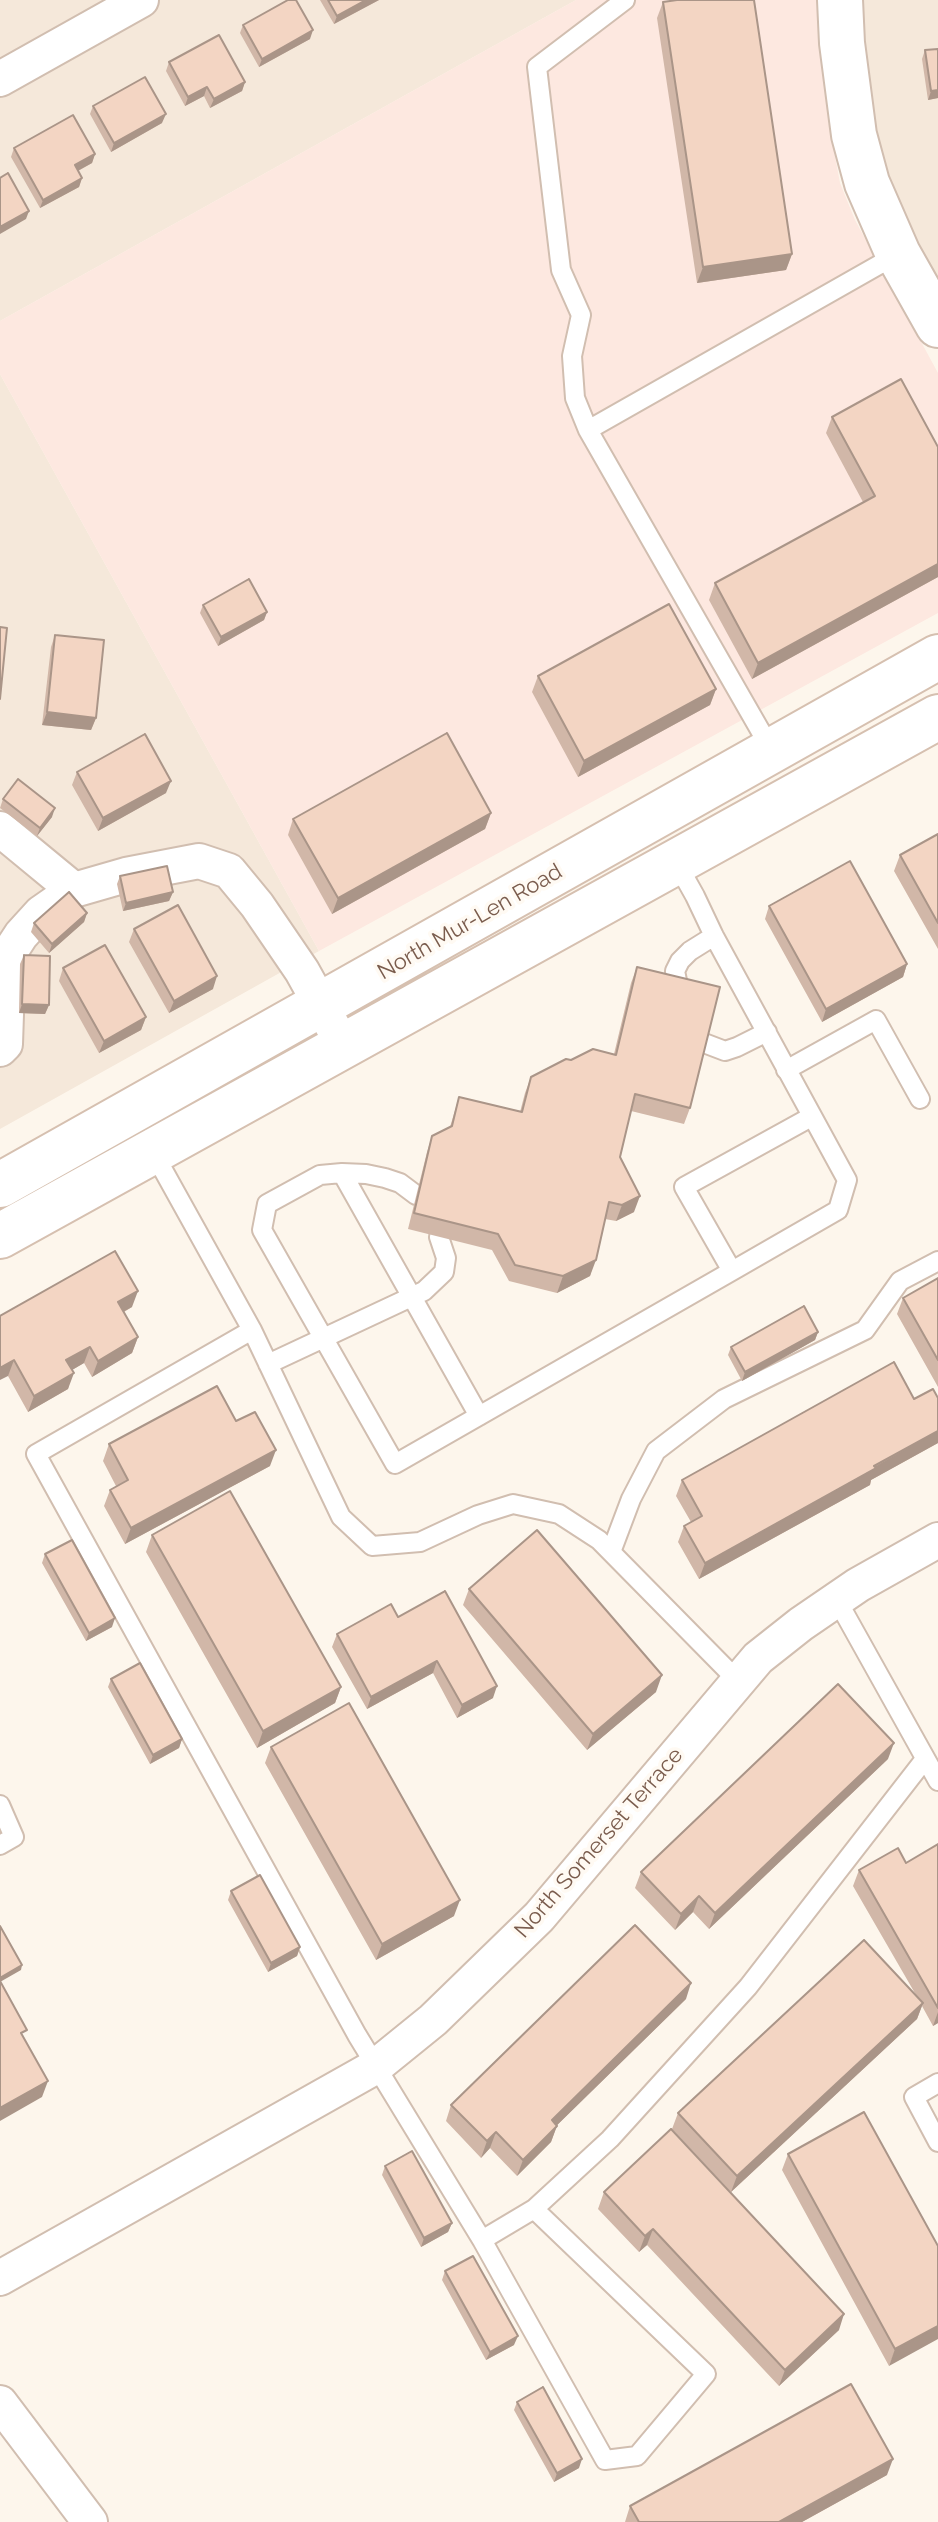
<!DOCTYPE html>
<style>
body{margin:0}
canvas{display:block;background:#fdf6ec}
</style>
<canvas width="938" height="2522"></canvas>
<script>
const context = document.querySelector('canvas').getContext('2d');
context.lineJoin = 'round';
function fillPath(path, color) { context.fillStyle = color; context.fill(path, 'evenodd'); }
const poly = rows => new Path2D(rows.map(r => 'M' + r).join(''));
function stroke(path, color, width, dash) { context.strokeStyle = color; context.lineWidth = width; context.lineCap = dash ? 'butt' : 'round'; context.setLineDash(dash || []); context.stroke(path); }
function label(font, color, halo, rows, align = 'center') {
  context.font = font + ' Raleway,sans-serif'; context.lineWidth = 7; context.setLineDash([]); context.textBaseline = 'middle'; context.strokeStyle = halo; context.fillStyle = color; for (const [text, x, y, turn = 0] of rows) {
    context.save(); context.translate(x, y); context.rotate((+turn || 0) * Math.PI / 180); context.textAlign = isNaN(turn) ? turn : align; if (halo) context.strokeText(text, 0, 0); context.fillText(text, 0, 0); context.restore();
  }
}
const residential = poly([
 [0,0,576,0,0,321],
 [859,0,938,0,938,288,915,247,874,145],
 [0,374,319,951,0,1129]
]);
const commercial = poly([
 [576,0,817,0,829,124,840,183,855,220,938,373,938,613,319,951,0,374,0,321]
]);
const service = poly([
 [625,0,537,67,561,270,581,315,572,356,575,398,588,430,772,751],
 [588,430,898,254],
 [680,995,675,971,680,961,690,951,714,936],
 [704,1043,725,1051,737,1047,767,1032],
 [786,1070,876,1020,920,1099],
 [152,1150,252,1330,341,1517,372,1546,420,1542,478,1515,513,1504,559,1514,599,1540,737,1680],
 [342,1173,366,1174,385,1178,400,1183,416,1195],
 [732,1271,684,1187,811,1117],
 [252,1330,36,1454,357,2035,482,2240,605,2460,637,2456,706,2374,534,2209],
 [268,1364,424,1291,444,1272,446,1258,439,1237],
 [479,1416,342,1173,320,1175,267,1204,262,1230,395,1464,732,1271,838,1210,847,1180,714,936,695,896,676,862],
 [611,1552,631,1499,656,1451,724,1399,865,1330,900,1281,938,1261],
 [837,1600,938,1781],
 [0,1805,14,1837,0,1845],
 [938,2083,914,2097,938,2142],
 [482,2240,534,2209,610,2139,748,1987,925,1759]
]);
const minor = poly([
 [0,79,141,0],
 [0,829,74,890],
 [0,1049,5,1044,8,955,21,935,41,913,74,890,126,875,199,861,229,871,257,905,302,971,343,1045],
 [0,2278,375,2067,433,2020,539,1917,758,1658,801,1624,858,1585,938,1540],
 [0,2403,90,2522]
]);
const tertiary = poly([
 [840,0,842,43,854,135,867,183,898,254,938,325]
]);
const secondary = poly([
 [0,1185,938,657],
 [0,1236,938,717]
]);
const wall = poly([
 [320,0,379,0,334,24],
 [663,2,792,254,786,270,697,283,657,18],
 [243,25,310,39,259,67,240,33],
 [938,49,938,98,928,100,922,59,925,50],
 [169,62,245,82,242,91,210,108,204,96,185,106,166,71],
 [93,106,162,123,111,152,90,114],
 [14,148,95,154,92,163,78,171,82,178,79,187,40,208,11,157],
 [832,417,938,447,938,577,752,679,709,600,715,583,863,502,826,433],
 [203,605,267,612,264,620,218,646,200,613],
 [55,635,96,718,91,730,42,725,51,647],
 [538,676,716,689,710,705,578,777,532,692],
 [77,772,166,793,98,831,72,785],
 [3,799,52,817,37,836,0,808],
 [491,813,485,829,332,914,288,835,293,819],
 [938,834,938,949,894,871,900,855],
 [120,876,173,892,169,901,123,911,117,884],
 [769,906,907,964,903,977,822,1022,765,919],
 [87,913,84,922,49,953,31,932,34,923],
 [134,929,213,989,169,1013,129,942],
 [24,955,49,1005,45,1014,19,1013,20,964],
 [637,967,690,1108,684,1124,631,1111,620,1157,634,1212,616,1221,605,1219,590,1276,557,1293,509,1281,492,1250,408,1229,427,1152,432,1136,450,1127,459,1097,520,1112,525,1093,531,1077,571,1060,614,1054,631,983],
 [63,968,146,1017,141,1030,99,1053,59,981],
 [938,1278,938,1387,897,1314,903,1298],
 [132,1307,124,1312,138,1337,132,1353,92,1377,84,1363,72,1370,68,1389,28,1412,8,1376,0,1316],
 [818,1332,815,1340,742,1381,728,1355,731,1347],
 [938,1398,938,1443,871,1480,870,1485,699,1579,678,1542,684,1526,691,1522,676,1496,682,1480,914,1399],
 [236,1421,270,1466,125,1544,104,1506,110,1490,116,1486,103,1461,109,1444],
 [152,1535,341,1687,335,1703,257,1748,146,1552],
 [45,1554,112,1627,86,1641,42,1563],
 [469,1589,656,1692,587,1750,463,1605],
 [398,1617,493,1698,457,1718,433,1673,367,1709,332,1647,337,1634],
 [111,1679,182,1739,179,1748,150,1764,108,1687],
 [271,1747,454,1916,376,1960,265,1763],
 [888,1759,709,1929,693,1912,675,1930,635,1888,641,1872],
 [938,1844,938,2023,933,2026,922,2006,917,2019,731,2192,672,2129,678,2113,916,1995,853,1886,859,1870,906,1863],
 [231,1891,300,1947,297,1956,268,1972,228,1900],
 [686,1999,557,2125,551,2142,517,2176,490,2148,481,2158,446,2121,451,2105],
 [788,2154,938,2246,889,2366,782,2170],
 [385,2166,452,2223,448,2232,421,2247,382,2175],
 [604,2192,839,2330,779,2386,647,2245,639,2252,598,2209],
 [445,2271,514,2345,486,2360,442,2280],
 [517,2402,579,2468,554,2482,514,2410],
 [887,2475,802,2522,625,2522,630,2506]
]);
const shadedWall = poly([
 [366,0,379,0,334,24,337,16],
 [313,30,310,39,259,67,262,59],
 [245,82,242,91,210,108,214,99],
 [207,87,204,96,185,106,188,97],
 [938,90,938,98,928,100,931,91],
 [166,114,162,123,111,152,114,143],
 [95,154,92,163,72,174,75,165],
 [82,178,79,187,40,208,43,200],
 [29,211,26,219,0,234,0,227],
 [792,254,786,270,697,283,703,267],
 [938,564,938,577,752,679,758,663],
 [267,612,264,620,218,646,221,637],
 [716,689,710,705,578,777,584,761],
 [47,712,96,718,91,730,42,725],
 [171,781,166,793,98,831,103,818],
 [55,808,52,817,37,836,40,828],
 [491,813,485,829,332,914,338,898],
 [173,892,169,901,123,911,126,903],
 [87,913,84,922,49,953,52,944],
 [907,964,903,977,822,1022,826,1009],
 [217,976,213,989,169,1013,174,1001],
 [22,1004,49,1005,45,1014,19,1013],
 [146,1017,141,1030,99,1053,104,1041],
 [640,1196,634,1212,616,1221,622,1205],
 [596,1260,590,1276,557,1293,563,1276],
 [138,1291,132,1307,112,1318,118,1302],
 [818,1332,815,1340,742,1381,745,1372],
 [138,1337,132,1353,92,1377,98,1361],
 [90,1347,84,1363,60,1377,66,1360],
 [14,1360,8,1376,0,1380,0,1368],
 [74,1373,68,1389,28,1412,34,1396],
 [938,1431,938,1443,871,1480,870,1485,699,1579,705,1563],
 [276,1450,270,1466,125,1544,131,1528],
 [115,1618,112,1627,86,1641,89,1633],
 [437,1661,433,1673,367,1709,371,1697],
 [662,1675,656,1692,587,1750,593,1734],
 [497,1686,493,1698,457,1718,462,1705],
 [341,1687,335,1703,257,1748,263,1731],
 [182,1739,179,1748,150,1764,153,1755],
 [894,1743,888,1759,709,1929,715,1913],
 [699,1896,693,1912,675,1930,681,1914],
 [460,1900,454,1916,376,1960,382,1944],
 [300,1947,297,1956,268,1972,271,1963],
 [22,1965,21,1970,0,1982,0,1978],
 [691,1983,686,1999,546,2136,552,2120],
 [923,2003,917,2019,731,2192,737,2176],
 [938,2012,938,2023,933,2026],
 [48,2081,42,2097,0,2121,0,2108],
 [557,2126,551,2142,517,2176,523,2160],
 [496,2132,490,2148,481,2158,487,2141],
 [452,2223,448,2232,421,2247,424,2238],
 [653,2229,647,2245,639,2252,645,2236],
 [844,2314,839,2330,779,2386,785,2370],
 [938,2326,938,2339,889,2366,895,2349],
 [518,2336,514,2345,486,2360,490,2352],
 [582,2459,579,2468,554,2482,557,2473],
 [893,2459,887,2475,802,2522,779,2522]
]);
const building = poly([
 [288,0,296,0,313,30,262,59,243,25,288,0],
 [328,0,366,0,337,16,328,0],
 [677,0,754,0,792,254,703,267,663,2,677,0],
 [219,35,245,82,214,99,207,87,188,97,169,62,219,35],
 [938,49,938,90,931,91,925,50,938,49],
 [145,77,166,114,114,143,93,106,145,77],
 [73,115,95,154,75,165,82,178,43,200,14,148,73,115],
 [8,173,29,211,0,227,0,178,8,173],
 [901,379,938,447,938,564,758,663,715,583,875,496,832,417,901,379],
 [249,579,267,612,221,637,203,605,249,579],
 [669,604,716,689,584,761,538,676,669,604],
 [0,627,7,628,0,699,0,627],
 [55,635,104,640,96,718,47,712,55,635],
 [447,733,491,813,338,898,293,819,447,733],
 [145,734,171,781,103,818,77,772,145,734],
 [18,779,55,808,40,828,3,799,18,779],
 [938,834,938,923,900,855,938,834],
 [850,861,907,964,826,1009,769,906,850,861],
 [167,866,173,892,126,903,120,876,167,866],
 [69,892,87,913,52,944,34,923,69,892],
 [178,905,217,976,174,1001,134,929,178,905],
 [105,945,146,1017,104,1041,63,968,105,945],
 [24,955,50,956,49,1005,22,1004,24,955],
 [637,967,720,987,690,1108,635,1094,620,1157,640,1196,622,1205,609,1202,596,1260,563,1276,515,1265,498,1234,414,1213,432,1136,452,1126,459,1097,522,1112,531,1077,566,1059,571,1060,593,1049,616,1055,637,967],
 [115,1251,138,1291,118,1302,138,1337,98,1361,90,1347,66,1360,74,1373,34,1396,14,1360,0,1368,0,1316,115,1251],
 [938,1278,938,1360,903,1298,938,1278],
 [804,1306,818,1332,745,1372,731,1347,804,1306],
 [894,1362,914,1399,933,1389,938,1398,938,1431,874,1466,876,1468,705,1563,684,1526,702,1516,682,1480,894,1362],
 [217,1386,236,1421,255,1412,276,1450,131,1528,110,1490,128,1480,109,1444,217,1386],
 [230,1491,341,1687,263,1731,152,1535,230,1491],
 [537,1530,662,1675,593,1734,469,1589,537,1530],
 [72,1540,115,1618,89,1633,45,1554,72,1540],
 [445,1591,497,1686,462,1705,437,1661,371,1697,337,1634,391,1604,398,1617,445,1591],
 [140,1663,182,1739,153,1755,111,1679,140,1663],
 [838,1684,894,1743,715,1913,699,1896,681,1914,641,1872,838,1684],
 [349,1703,460,1900,382,1944,271,1747,349,1703],
 [938,1844,938,2008,859,1870,898,1848,906,1863,938,1844],
 [260,1875,300,1947,271,1963,231,1891,260,1875],
 [635,1925,691,1983,552,2120,557,2126,523,2160,496,2132,487,2141,451,2105,635,1925],
 [0,1926,22,1965,0,1978,0,1926],
 [864,1940,923,2003,737,2176,678,2113,864,1940],
 [0,1981,27,2030,21,2033,48,2081,0,2108,0,1981],
 [864,2112,938,2246,938,2326,895,2349,788,2154,864,2112],
 [671,2129,844,2314,785,2370,653,2229,645,2236,604,2192,671,2129],
 [412,2151,452,2223,424,2238,385,2166,412,2151],
 [473,2256,518,2336,490,2352,445,2271,473,2256],
 [851,2384,893,2459,779,2522,639,2522,630,2506,851,2384],
 [543,2387,582,2459,557,2473,517,2402,543,2387]
]);
const streetNames = [
 ["North Mur-Len Road",470,922,-30],
 ["North Somerset Terrace",599,1843,-49]
];
fillPath(residential, '#f5e8da');
fillPath(commercial, '#fde8e0');
stroke(service, '#d1beb0', 22);
stroke(minor, '#d1beb0', 38);
stroke(tertiary, '#d1beb0', 48);
stroke(secondary, '#d6c0b0', 48);
stroke(service, '#fff', 18);
stroke(minor, '#fff', 34);
stroke(tertiary, '#fff', 44);
stroke(secondary, '#fff', 44);
fillPath(wall, '#d1b7a8');
fillPath(shadedWall, '#aa9588');
fillPath(building, '#f3d5c3');
stroke(building, '#aa9588', 2);
label('22px', '#7a5c4d', '#fffaf3', streetNames);
</script>
